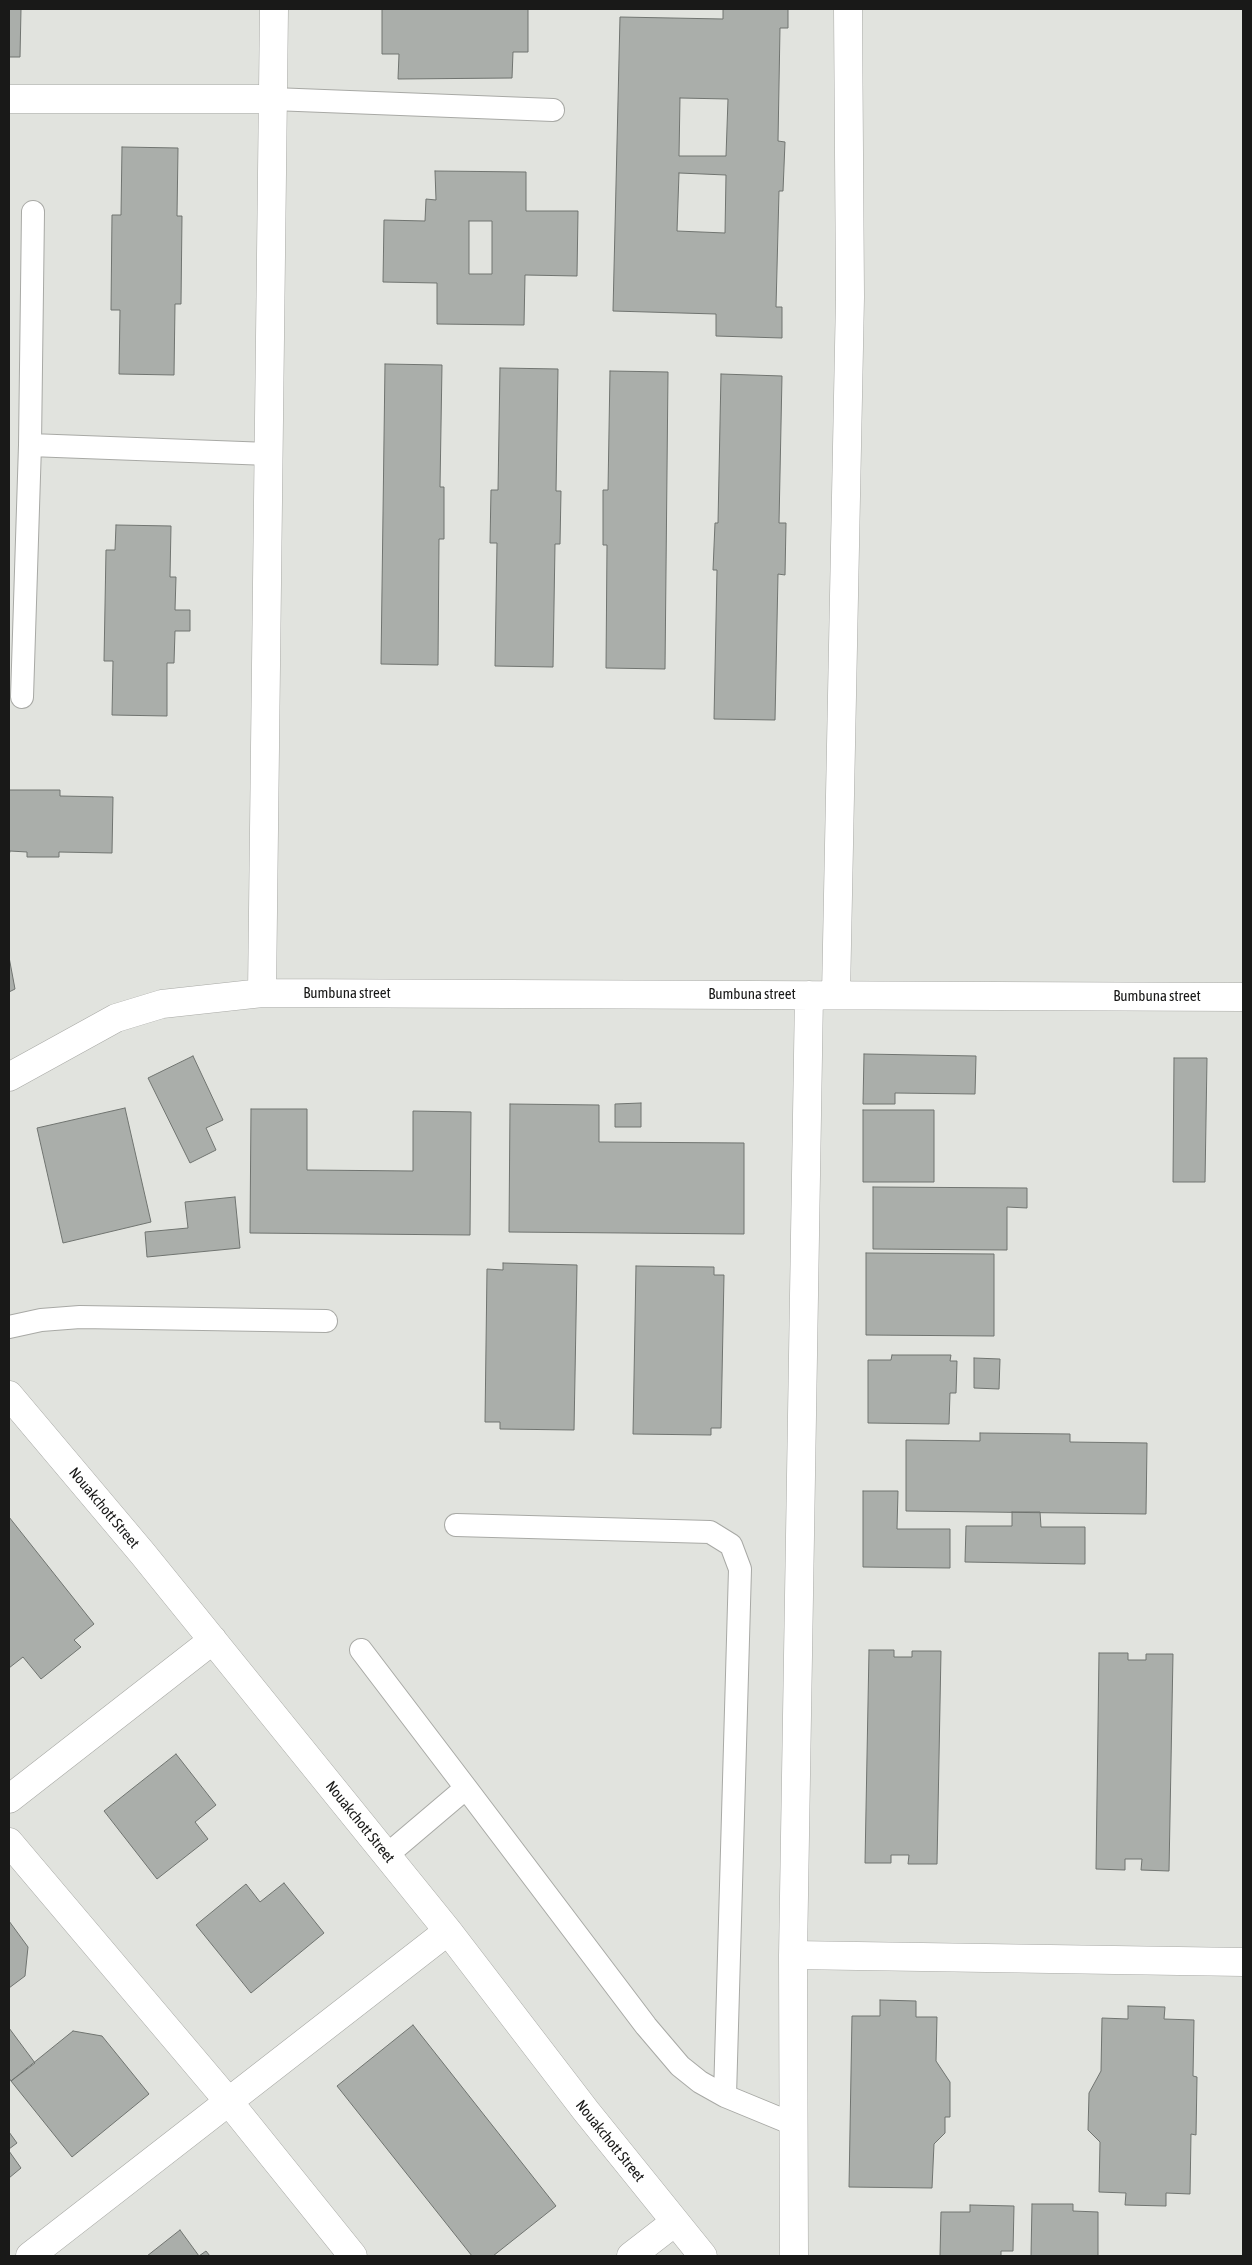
<!DOCTYPE html>
<style>
body{margin:0}
#map{position:relative;width:1252px;height:2265px;overflow:hidden;background:#e1e3de;font-family:"Asap Condensed",sans-serif}
canvas{display:block}
.frame{position:absolute;inset:0;border:10px solid #191918;pointer-events:none}
</style>
<div id="map">
<canvas width="1252" height="2265"></canvas>
<div class="frame"></div>
</div>
<script>
const context = document.querySelector('canvas').getContext('2d');
context.lineJoin = 'round';
function fillPath(path, color) { context.fillStyle = color; context.fill(path, 'evenodd'); }
const poly = rows => new Path2D(rows.map(r => 'M' + r).join(''));
function stroke(path, color, width, dash) { context.strokeStyle = color; context.lineWidth = width; context.lineCap = dash ? 'butt' : 'round'; context.setLineDash(dash || []); context.stroke(path); }
function label(font, color, halo, rows, align = 'center') {
  context.font = font + ' "Asap Condensed",sans-serif'; context.lineWidth = 4; context.setLineDash([]); context.textBaseline = 'middle'; context.strokeStyle = halo; context.fillStyle = color; for (const [text, x, y, turn = 0] of rows) {
    context.save(); context.translate(x, y); context.rotate((+turn || 0) * Math.PI / 180); context.textAlign = isNaN(turn) ? turn : align; if (halo) context.strokeText(text, 0, 0); context.fillText(text, 0, 0); context.restore();
  }
}
const building = poly([
 [9,9,21,9,20,57,9,57,9,9],
 [382,9,528,9,528,52,513,52,512,78,398,79,399,54,382,54,382,9],
 [723,9,788,9,788,28,780,28,778,141,785,142,783,191,779,191,776,307,782,307,782,338,716,336,716,314,613,311,620,17,723,19,723,9],
 [680,98,728,99,726,156,679,156,680,98],
 [679,173,726,175,725,233,677,231,679,173],
 [122,147,178,148,177,216,182,216,181,304,175,304,174,375,119,374,120,310,111,310,112,215,121,215,122,147],
 [435,171,526,172,526,211,578,211,577,276,525,275,524,325,437,324,437,283,383,282,384,220,425,221,426,199,436,200,435,171],
 [469,221,492,221,492,274,469,274,469,221],
 [385,364,442,365,440,487,444,487,444,539,439,539,438,665,381,664,385,364],
 [500,368,558,369,556,491,561,491,560,544,555,544,553,667,495,666,497,543,490,543,491,490,498,490,500,368],
 [610,371,668,372,665,669,606,668,607,545,603,545,603,490,608,490,610,371],
 [721,374,782,376,779,523,786,523,785,575,778,574,775,720,714,719,717,570,713,570,715,523,718,523,721,374],
 [116,525,171,526,170,577,176,577,175,610,190,610,190,631,175,631,174,663,167,663,167,716,112,715,113,661,104,661,106,550,115,550,116,525],
 [9,790,60,790,60,796,113,797,112,853,59,852,59,857,27,857,27,852,10,851,9,856,9,790],
 [9,957,15,989,9,992,9,957],
 [864,1054,976,1056,975,1094,895,1093,895,1104,863,1104,864,1054],
 [193,1056,223,1120,206,1128,216,1150,190,1163,148,1078,193,1056],
 [1174,1058,1207,1058,1205,1182,1173,1182,1174,1058],
 [641,1103,641,1127,615,1127,615,1104,641,1103],
 [510,1104,599,1105,599,1142,744,1143,744,1234,509,1232,510,1104],
 [125,1108,151,1222,63,1243,37,1128,125,1108],
 [251,1109,307,1109,307,1170,413,1171,413,1111,471,1112,470,1235,250,1233,251,1109],
 [863,1110,934,1110,934,1182,863,1182,863,1110],
 [873,1187,1027,1188,1027,1208,1007,1207,1007,1250,873,1249,873,1187],
 [235,1197,240,1248,147,1257,145,1232,188,1228,185,1202,235,1197],
 [866,1253,994,1254,994,1336,866,1335,866,1253],
 [503,1263,577,1265,574,1430,500,1429,500,1422,485,1422,487,1269,503,1270,503,1263],
 [636,1266,714,1267,714,1275,724,1275,721,1428,711,1428,711,1435,633,1434,636,1266],
 [892,1355,951,1355,950,1361,957,1361,956,1393,950,1393,949,1424,868,1423,868,1360,891,1360,892,1355],
 [974,1358,1000,1359,999,1389,974,1388,974,1358],
 [980,1433,1070,1434,1070,1442,1147,1443,1146,1514,906,1511,906,1440,980,1441,980,1433],
 [863,1491,898,1491,897,1529,950,1529,950,1568,863,1567,863,1491],
 [1012,1512,1040,1512,1041,1527,1085,1527,1085,1564,965,1562,966,1526,1012,1526,1012,1512],
 [9,1517,94,1624,74,1640,81,1647,41,1679,23,1657,9,1668,9,1517],
 [869,1650,894,1650,894,1657,912,1657,912,1651,941,1651,937,1864,908,1864,909,1855,891,1855,891,1863,865,1863,869,1650],
 [1099,1653,1128,1653,1128,1660,1146,1660,1146,1654,1173,1654,1169,1871,1141,1870,1142,1859,1125,1859,1125,1870,1096,1869,1099,1653],
 [176,1754,216,1805,195,1822,208,1839,157,1879,104,1811,176,1754],
 [284,1883,324,1933,251,1993,196,1925,246,1884,260,1902,284,1883],
 [9,1921,28,1947,25,1976,9,1988,9,1921],
 [880,2000,916,2001,916,2017,937,2017,936,2061,950,2082,950,2117,945,2117,945,2133,934,2144,932,2188,849,2187,852,2016,880,2016,880,2000],
 [1128,2006,1165,2007,1164,2019,1194,2020,1193,2076,1197,2077,1196,2135,1191,2134,1190,2194,1166,2193,1166,2206,1125,2205,1126,2193,1099,2192,1100,2142,1088,2130,1089,2093,1101,2071,1102,2018,1128,2019,1128,2006],
 [413,2025,556,2206,493,2256,472,2256,337,2086,413,2025],
 [9,2028,35,2063,11,2081,9,2078,9,2028],
 [73,2031,102,2036,149,2094,72,2157,11,2081,73,2031],
 [9,2132,17,2143,9,2149,9,2132],
 [9,2151,21,2168,9,2178,9,2151],
 [1032,2204,1073,2204,1073,2211,1098,2212,1098,2256,1031,2256,1032,2204],
 [970,2205,1014,2206,1013,2251,1001,2251,1001,2256,940,2256,941,2212,970,2212,970,2205],
 [180,2230,199,2256,206,2251,210,2256,147,2256,180,2230]
]);
const lane = poly([
 [273,99,553,110],
 [30,445,269,454],
 [22,697,30,445,33,212],
 [9,1327,41,1320,80,1317,326,1321],
 [456,1525,710,1532,731,1545,740,1569,725,2096],
 [361,1650,466,1788],
 [387,1855,466,1788,646,2026,680,2066,700,2082,725,2096,793,2124]
]);
const street = poly([
 [9,99,273,99],
 [262,993,1243,997],
 [836,994,850,297,848,9],
 [9,1077,116,1018,162,1004,262,993,274,9],
 [9,1395,143,1554,448,1931,586,2111,703,2256],
 [9,1799,213,1640],
 [9,1842,229,2102,353,2256],
 [793,1955,1243,1962],
 [30,2256,448,1931],
 [631,2256,675,2222],
 [794,2256,793,1955,809,995]
]);
const streetNames = [
 ["Bumbuna street",347,993],
 ["Bumbuna street",752,994],
 ["Bumbuna street",1157,996],
 ["Nouakchott Street",104,1508,50],
 ["Nouakchott Street",360,1822,51],
 ["Nouakchott Street",610,2141,51]
];
fillPath(building, '#aaaeaa');
stroke(building, '#707470', 1);
stroke(lane, '#a8a9a5', 24);
stroke(street, '#a8a9a5', 29);
stroke(lane, '#fff', 22);
stroke(street, '#fff', 28);
label('15px', '#191918', '#fff', streetNames);
</script>
